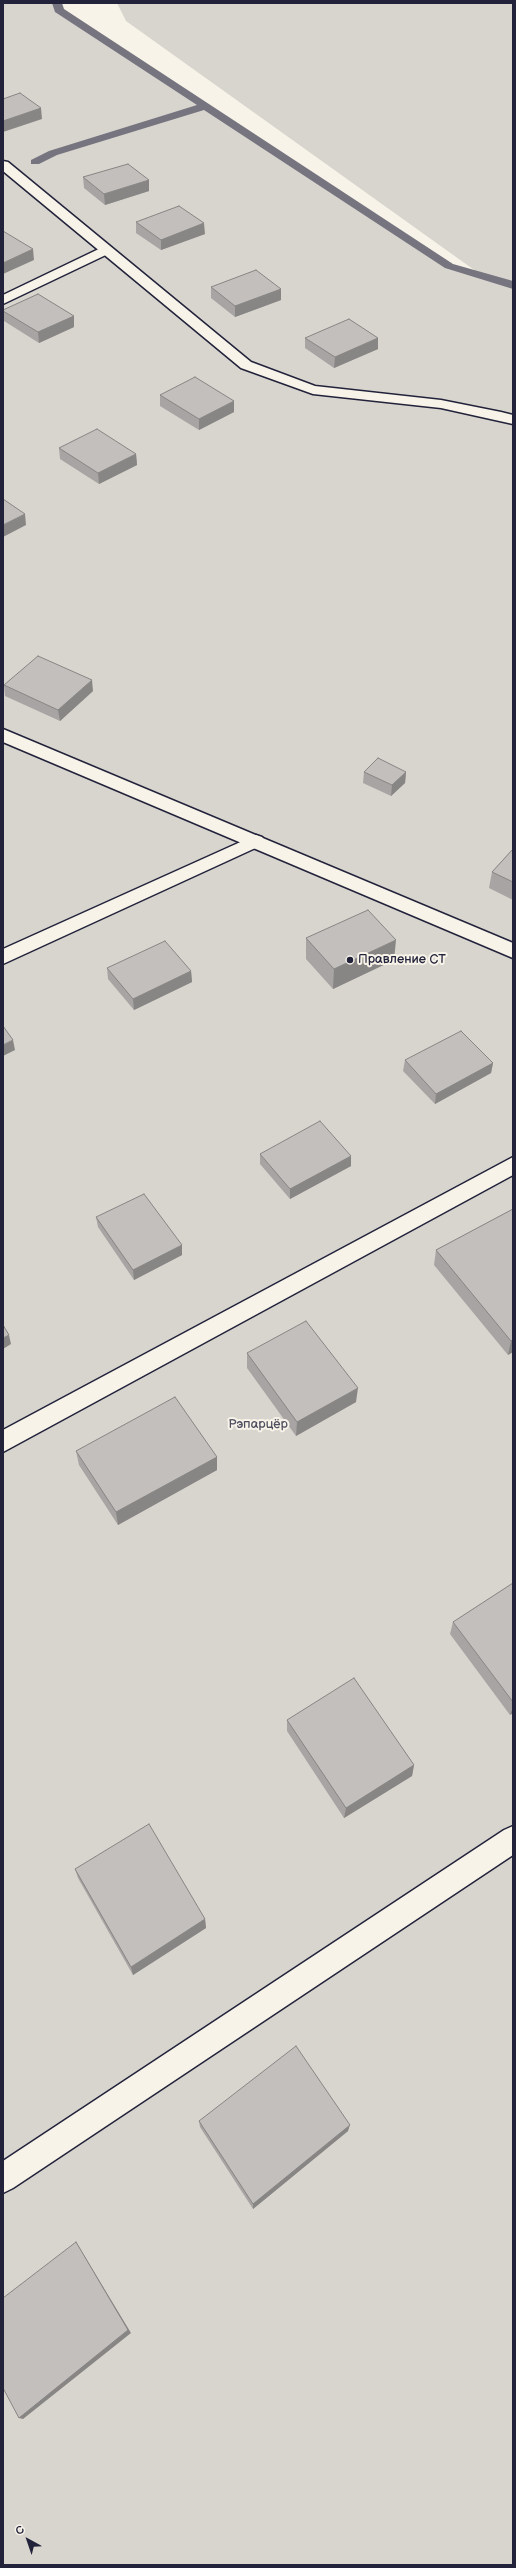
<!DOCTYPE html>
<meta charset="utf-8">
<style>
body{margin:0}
#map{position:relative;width:516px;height:2568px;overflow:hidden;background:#f7f3e8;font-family:"Balsamiq Sans",sans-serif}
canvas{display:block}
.frame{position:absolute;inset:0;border:4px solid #22223b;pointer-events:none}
.north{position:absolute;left:8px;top:2520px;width:40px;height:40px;-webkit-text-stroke:3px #f7f3e8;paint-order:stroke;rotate:320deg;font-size:11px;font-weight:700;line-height:16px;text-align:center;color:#22223b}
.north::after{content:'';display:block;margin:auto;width:14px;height:18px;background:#22223b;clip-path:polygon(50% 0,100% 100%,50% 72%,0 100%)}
</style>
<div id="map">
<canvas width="516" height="2568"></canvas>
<div class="frame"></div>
<div class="north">С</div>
</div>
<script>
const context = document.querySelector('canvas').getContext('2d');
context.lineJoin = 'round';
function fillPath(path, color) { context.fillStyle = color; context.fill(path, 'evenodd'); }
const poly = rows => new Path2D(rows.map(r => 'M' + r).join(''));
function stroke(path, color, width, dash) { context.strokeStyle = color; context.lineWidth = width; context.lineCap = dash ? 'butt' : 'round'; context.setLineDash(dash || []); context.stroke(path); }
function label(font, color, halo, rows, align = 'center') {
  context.font = font + ' "Balsamiq Sans",sans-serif'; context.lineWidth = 4; context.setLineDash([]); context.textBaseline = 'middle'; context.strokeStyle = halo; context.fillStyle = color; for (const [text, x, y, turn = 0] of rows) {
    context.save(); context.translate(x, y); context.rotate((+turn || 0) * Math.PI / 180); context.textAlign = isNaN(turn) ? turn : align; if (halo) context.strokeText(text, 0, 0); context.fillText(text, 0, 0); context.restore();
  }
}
const green = poly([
 [3,3,57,3,59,10,449,266,484,277,126,21,117,3,513,3,513,284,509,284,513,285,513,2565,3,2565]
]);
const stream = poly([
 [52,3,62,3,64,9,453,264,513,281,513,289,445,268,204,110,57,155,39,164,31,164,31,160,49,151,197,105,55,12,52,3]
]);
const lane = poly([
 [105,246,112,250,110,253,3,304,3,295,105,246],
 [256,835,262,837,265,841,262,845,3,964,3,949,256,835],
 [513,1157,513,1175,3,1452,3,1430,513,1157],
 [513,1826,513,1855,13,2188,3,2193,3,2161,504,1830,513,1826]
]);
const street = poly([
 [3,161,8,162,251,362,315,386,441,400,501,412,513,415,513,424,441,408,313,394,241,368,3,171,3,161],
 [3,729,513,943,513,958,3,742,3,729]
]);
const wall = poly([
 [83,177,149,180,149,191,105,205,84,188],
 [136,222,205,234,161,250,136,233],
 [211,287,281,300,235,317,211,298],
 [3,310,74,316,74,327,39,343,4,321],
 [305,338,378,338,378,349,334,368,305,348],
 [160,395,234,412,199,430,160,406],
 [59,448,136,454,137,465,99,484,60,459],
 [4,685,93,691,60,721,5,696],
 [364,772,406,772,405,783,391,796,363,783],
 [513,849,513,900,489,888,492,872],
 [306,938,394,960,333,989,306,959],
 [107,968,191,971,192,982,134,1010,108,979],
 [405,1060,493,1063,491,1073,435,1104,403,1071],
 [260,1154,351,1166,290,1199,260,1164],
 [513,1209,513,1352,508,1355,434,1265,436,1250],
 [96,1217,182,1245,182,1255,134,1280,98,1227],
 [247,1353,356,1402,296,1436,247,1368],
 [76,1451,217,1457,217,1470,118,1525,79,1465],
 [513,1583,513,1713,510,1715,450,1634,453,1622],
 [287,1720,414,1765,412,1776,344,1818,287,1731],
 [75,1869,205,1919,206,1928,133,1975,78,1878],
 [199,2121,348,2131,253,2209,200,2127]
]);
const shadedWall = poly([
 [41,108,42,119,3,132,3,121],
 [149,180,149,191,105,205,104,194],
 [204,223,205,234,161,250,161,240],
 [33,249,34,260,3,274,3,263],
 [281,289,281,300,235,317,235,306],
 [74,316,74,327,39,343,38,332],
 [378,338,378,349,334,368,335,357],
 [234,401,234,412,199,430,199,419],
 [136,454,137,465,99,484,98,473],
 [25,514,26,525,3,537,3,525],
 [92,680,93,691,60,721,58,710],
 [406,772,405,783,391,796,392,785],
 [396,940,394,960,333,989,334,969],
 [191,971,192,982,134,1010,133,999],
 [13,1040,15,1050,3,1056,3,1045],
 [493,1063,491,1073,435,1104,436,1094],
 [351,1156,351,1166,290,1199,290,1189],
 [182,1245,182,1255,134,1280,133,1270],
 [9,1335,11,1344,3,1349,3,1338],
 [513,1339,513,1352,508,1355,511,1341],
 [358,1388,356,1402,296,1436,297,1422],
 [217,1457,217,1470,118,1525,116,1512],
 [513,1707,513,1713,510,1715],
 [414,1765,412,1776,344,1818,346,1808],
 [205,1919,206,1928,133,1975,131,1967],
 [350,2125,348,2131,253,2209,253,2204],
 [76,2242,131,2333,23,2419,19,2418]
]);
const building = poly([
 [20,93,41,108,3,121,3,99,20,93],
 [128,164,149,180,104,194,83,177,128,164],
 [179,206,204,223,161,240,136,222,179,206],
 [3,231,33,249,3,263,3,231],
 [256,270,281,289,235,306,211,287,256,270],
 [38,294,74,316,38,332,3,311,3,310,38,294],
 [349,319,378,338,335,357,305,338,349,319],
 [195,377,234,401,199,419,160,395,195,377],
 [97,429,136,454,98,473,59,448,97,429],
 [3,499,25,514,3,525,3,499],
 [38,656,92,680,58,710,4,685,38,656],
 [378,758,406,772,392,785,364,772,378,758],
 [513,849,513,882,492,872,513,849],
 [368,910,396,940,334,969,306,938,368,910],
 [165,941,191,971,133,999,107,968,165,941],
 [3,1026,13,1040,3,1045,3,1026],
 [461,1031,493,1063,436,1094,405,1060,461,1031],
 [320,1121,351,1156,290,1189,260,1154,320,1121],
 [144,1194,182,1245,133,1270,96,1217,144,1194],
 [513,1209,513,1339,511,1341,436,1250,513,1209],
 [306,1321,358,1388,297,1422,247,1353,306,1321],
 [3,1325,9,1335,3,1338,3,1325],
 [175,1397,217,1457,116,1512,76,1451,175,1397],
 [513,1583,513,1702,453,1622,513,1583],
 [354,1678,414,1765,346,1808,287,1720,354,1678],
 [149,1824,205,1919,131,1967,75,1869,149,1824],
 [296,2046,350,2125,253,2204,199,2121,296,2046],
 [76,2242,128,2330,19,2418,3,2388,3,2298,76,2242]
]);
const markers = [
 [350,960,4,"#22223b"]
];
const poiNames = [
 ["Правление СТ",358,960]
];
const parkNames = [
 ["Рэпарцёр",258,1425]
];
fillPath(green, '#d8d5cf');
fillPath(stream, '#76747f');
stroke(lane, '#22223b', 3);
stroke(street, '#22223b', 3);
fillPath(lane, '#f7f3e8');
fillPath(street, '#f7f3e8');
fillPath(wall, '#a7a4a3');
fillPath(shadedWall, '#888684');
fillPath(building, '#c2bfbd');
stroke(building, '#888684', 1);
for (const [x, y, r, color] of markers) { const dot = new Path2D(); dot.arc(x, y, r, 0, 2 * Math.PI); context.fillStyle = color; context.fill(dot); stroke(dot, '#f7f3e8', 1.5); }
label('13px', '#22223b', '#f7f3e8', poiNames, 'left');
label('13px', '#504f60', '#f7f3e8', parkNames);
</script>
